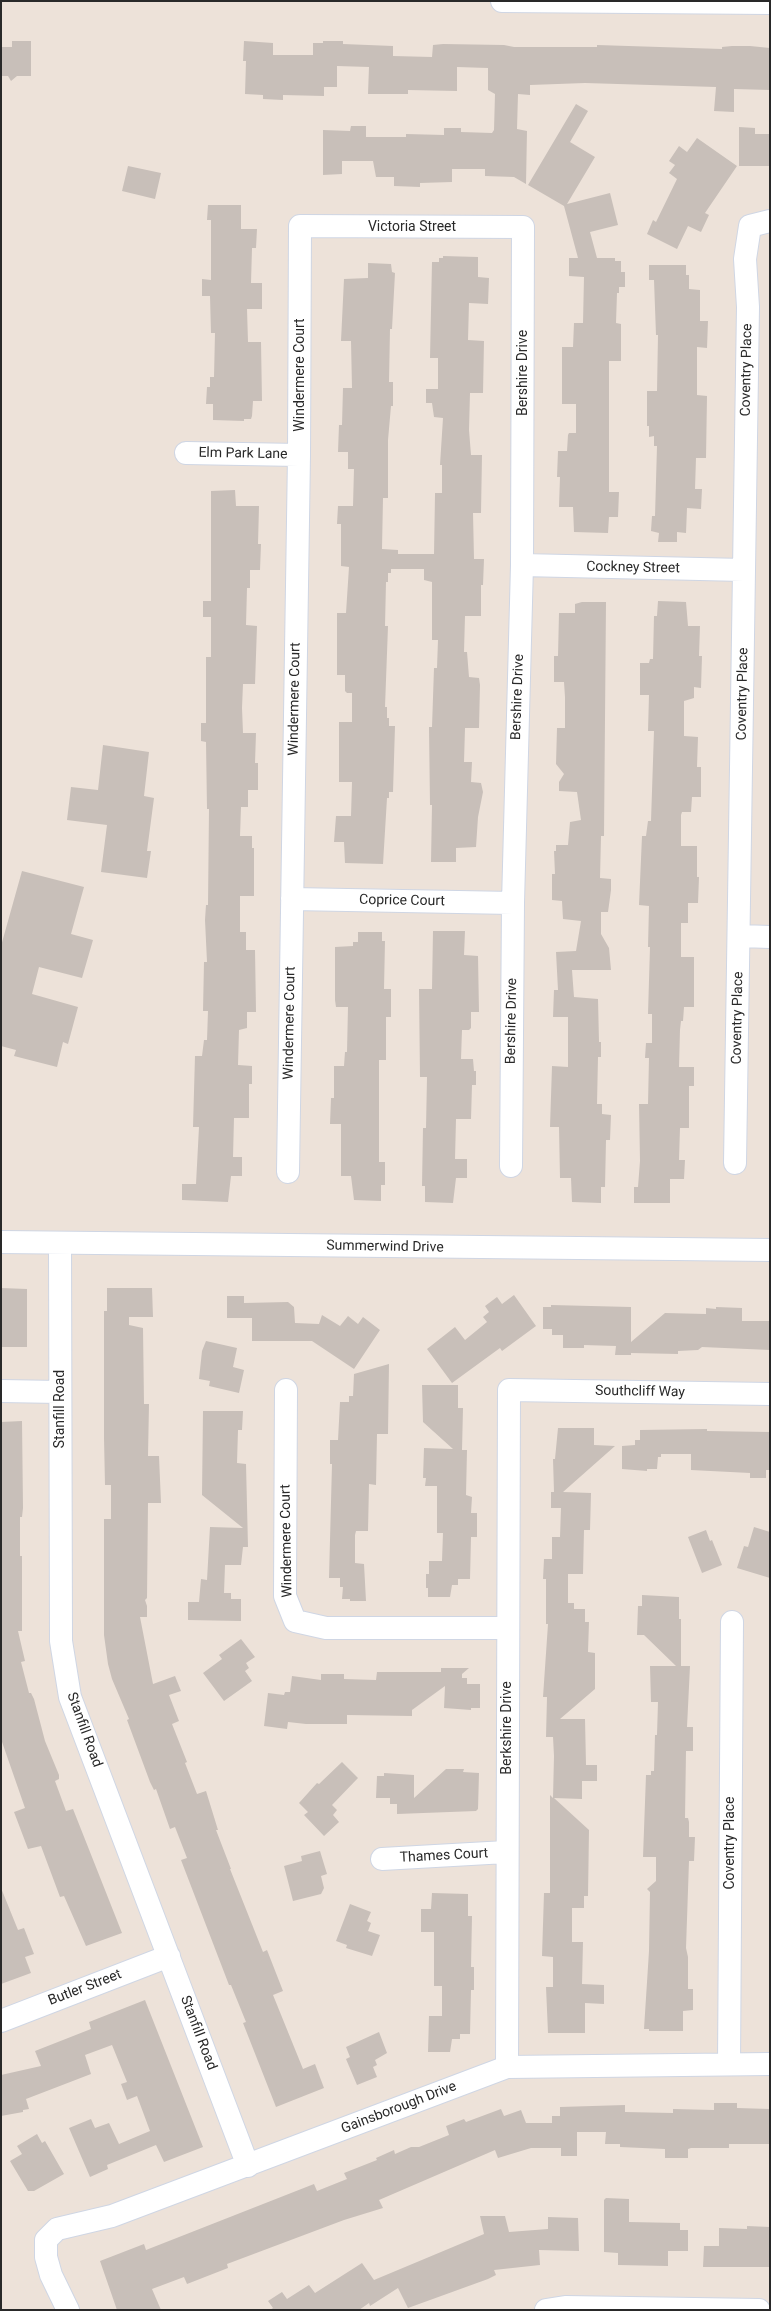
<!DOCTYPE html>
<style>
body{margin:0}
#map{position:relative;width:771px;height:2311px;overflow:hidden;background:#ede2d9;font-family:Roboto,sans-serif}
canvas{display:block}
.frame{position:absolute;inset:0;border:2px solid #292929;pointer-events:none}
</style>
<div id="map">
<canvas width="771" height="2311"></canvas>
<div class="frame"></div>
</div>
<script>
const context = document.querySelector('canvas').getContext('2d');
context.lineJoin = 'round';
function fillPath(path, color) { context.fillStyle = color; context.fill(path, 'evenodd'); }
const poly = rows => new Path2D(rows.map(r => 'M' + r).join(''));
function stroke(path, color, width, dash) { context.strokeStyle = color; context.lineWidth = width; context.lineCap = dash ? 'butt' : 'round'; context.setLineDash(dash || []); context.stroke(path); }
function label(font, color, halo, rows, align = 'center') {
  context.font = font + ' Roboto,sans-serif'; context.lineWidth = 3; context.setLineDash([]); context.textBaseline = 'middle'; context.strokeStyle = halo; context.fillStyle = color; for (const [text, x, y, turn = 0] of rows) {
    context.save(); context.translate(x, y); context.rotate((+turn || 0) * Math.PI / 180); context.textAlign = isNaN(turn) ? turn : align; if (halo) context.strokeText(text, 0, 0); context.fillText(text, 0, 0); context.restore();
  }
}
const building = poly([
 [12,41,31,41,31,76,17,76,11,81,8,76,1,76,1,47,12,47],
 [244,41,273,43,273,55,313,55,313,43,323,43,323,41,343,41,343,44,393,46,393,56,432,57,433,45,443,44,504,45,514,47,597,47,597,45,722,49,722,47,732,46,750,46,770,48,770,90,734,89,734,112,714,111,716,87,585,83,530,85,530,95,518,94,517,129,527,131,526,184,514,177,485,176,485,169,452,169,452,182,420,183,420,187,394,186,394,177,376,177,373,161,342,161,342,174,323,175,323,130,350,131,351,126,366,126,366,137,406,137,406,134,444,135,444,128,461,128,461,132,492,133,494,130,495,94,488,90,488,68,457,67,457,91,408,90,408,94,368,94,369,67,337,66,337,87,324,87,324,96,283,95,283,100,263,99,263,95,245,94,246,61,243,61],
 [576,104,588,111,570,142,595,157,567,204,610,193,618,225,590,232,597,258,615,258,615,261,621,261,621,272,625,272,625,287,619,287,619,293,617,293,616,323,621,324,621,361,609,361,609,492,619,492,618,517,609,517,608,533,574,532,573,507,559,507,560,477,557,477,558,451,567,451,568,435,569,433,576,433,576,404,562,404,562,347,573,347,574,323,583,323,584,277,569,276,569,258,578,258,564,206,528,185],
 [739,127,755,128,755,134,770,134,770,166,739,166],
 [697,138,737,166,705,213,709,215,701,232,688,226,677,249,647,234,653,220,656,222,677,179,669,173,675,165,669,161,679,146,687,152],
 [128,166,161,173,155,199,122,191],
 [208,205,241,205,241,229,257,229,256,248,252,248,251,283,262,283,262,309,247,309,248,342,261,342,262,401,253,401,252,416,251,419,244,419,244,421,213,420,213,404,206,404,207,387,210,387,210,377,214,377,215,333,211,333,210,296,202,296,202,279,211,280,211,220,207,220],
 [443,256,478,257,478,277,489,278,488,304,469,303,468,340,484,341,483,393,470,393,469,430,471,455,482,455,481,513,473,513,474,559,484,559,483,585,481,585,481,616,465,616,464,652,467,652,469,677,479,678,480,685,479,728,465,728,464,762,472,762,471,782,481,783,483,792,478,817,476,847,456,848,456,862,431,862,432,805,430,805,429,727,432,727,434,668,437,668,438,640,432,640,432,582,424,580,424,569,391,569,391,573,388,573,388,582,386,582,385,626,388,626,385,707,387,707,387,718,389,718,389,726,395,726,393,792,389,792,389,798,387,798,383,864,345,863,344,842,334,842,336,816,351,816,352,782,339,782,339,722,352,722,352,693,347,693,345,691,345,675,337,675,337,613,346,613,349,567,341,566,341,524,337,524,338,506,353,506,354,469,348,469,348,452,338,452,339,425,342,425,343,388,352,388,351,341,341,341,344,279,368,278,368,263,391,264,392,272,395,273,392,329,390,329,389,382,393,382,393,406,391,406,388,440,388,498,383,498,382,549,398,550,398,554,434,554,435,495,435,493,442,493,442,465,440,465,443,418,434,417,432,403,426,403,426,389,438,389,438,358,430,358,432,262,439,262,439,258,443,258],
 [649,265,686,265,686,275,689,275,689,289,700,290,700,321,708,321,707,348,697,347,697,395,707,396,706,458,696,458,695,489,702,489,701,509,687,508,686,533,677,532,677,542,658,542,659,533,651,531,652,516,655,516,657,446,654,446,654,436,649,437,649,426,647,426,647,391,657,391,658,335,656,335,654,280,649,280],
 [235,490,236,506,259,506,258,544,261,544,260,570,250,570,250,588,247,588,246,625,257,626,255,684,243,684,242,708,243,733,256,733,255,763,258,763,258,790,248,790,248,807,241,807,240,836,252,836,252,848,254,848,254,896,240,896,240,932,246,932,246,950,255,950,256,1012,247,1012,247,1028,239,1030,238,1065,252,1066,252,1084,249,1084,249,1118,234,1118,233,1157,242,1157,242,1176,231,1176,228,1202,182,1200,182,1184,196,1184,199,1127,193,1127,195,1056,202,1056,204,1040,207,1040,208,1011,203,1011,204,962,207,962,205,920,206,905,208,905,209,809,207,809,206,742,201,741,201,723,206,723,206,657,211,657,211,617,203,617,203,601,211,601,211,491],
 [658,601,686,602,688,626,700,626,699,656,702,656,701,688,694,687,694,698,684,701,684,736,698,737,697,767,701,767,701,797,692,797,691,812,682,812,681,815,681,846,697,846,697,877,699,877,698,903,688,903,688,923,681,923,681,957,694,957,694,1007,684,1007,683,1021,681,1021,680,1030,679,1067,694,1067,694,1086,689,1086,689,1128,680,1128,679,1160,685,1160,684,1179,670,1179,670,1203,634,1203,634,1187,638,1187,640,1161,639,1104,648,1104,649,1058,645,1058,646,1043,652,1043,652,1014,648,1014,650,947,648,947,649,906,639,905,642,836,646,836,648,821,651,821,654,731,648,731,649,695,640,695,640,663,649,663,650,659,653,659,654,616,657,616],
 [582,602,606,602,604,836,601,836,600,878,611,879,611,890,608,912,601,912,601,934,609,948,611,970,572,970,574,997,598,999,599,1042,601,1042,601,1057,598,1057,597,1104,602,1104,602,1114,611,1115,610,1140,606,1140,605,1187,601,1187,601,1203,572,1202,571,1178,560,1178,559,1127,550,1127,552,1066,568,1067,568,1017,553,1017,554,990,558,990,556,952,576,951,581,921,563,919,562,901,552,900,552,874,555,874,554,851,556,851,556,845,568,845,570,822,581,820,577,792,559,791,559,782,564,774,556,764,557,728,565,728,565,697,564,682,554,682,554,656,558,656,559,613,575,613,575,604],
 [103,745,149,752,144,796,154,798,147,851,151,851,147,878,101,872,107,825,67,820,71,787,98,790],
 [22,871,84,887,71,934,93,940,82,978,39,967,32,994,78,1007,68,1044,63,1042,57,1067,14,1056,16,1050,1,1046,1,946],
 [433,931,465,931,464,955,478,956,479,1012,471,1012,471,1028,469,1030,462,1030,461,1059,473,1059,474,1071,476,1071,476,1085,472,1085,471,1119,456,1119,455,1159,467,1159,467,1178,456,1178,453,1203,425,1202,425,1186,422,1186,423,1128,426,1128,427,1077,420,1077,419,989,432,989],
 [358,932,382,932,382,941,385,941,384,989,391,989,391,1017,386,1017,386,1060,379,1060,379,1162,385,1162,385,1185,381,1185,381,1201,354,1200,351,1176,341,1176,341,1124,330,1124,331,1098,334,1098,334,1066,344,1066,345,1052,347,1052,348,1007,336,1007,335,1000,335,947,353,946,353,942,358,942],
 [1,1288,27,1289,27,1347,1,1347],
 [107,1288,152,1288,153,1317,129,1317,129,1325,143,1328,144,1404,149,1404,148,1456,159,1456,161,1503,148,1503,147,1598,145,1600,147,1606,147,1617,140,1617,153,1684,175,1676,181,1691,169,1695,179,1721,172,1724,187,1762,185,1763,197,1794,206,1791,218,1830,216,1830,231,1869,230,1869,263,1952,267,1950,283,1991,273,1995,303,2069,315,2064,324,2088,276,2107,243,2023,246,2022,231,1985,229,1985,181,1860,187,1858,175,1827,170,1829,156,1789,154,1790,150,1782,127,1720,129,1719,112,1679,108,1664,104,1635,104,1519,111,1519,111,1485,105,1485,104,1438,104,1311,107,1311],
 [514,1295,536,1326,502,1351,500,1348,452,1383,427,1349,455,1327,465,1340,487,1322,483,1317,489,1312,485,1306,497,1297,502,1304],
 [227,1296,244,1296,244,1303,288,1302,294,1307,295,1323,319,1324,322,1315,340,1326,348,1316,358,1324,363,1317,380,1330,354,1369,312,1341,252,1341,252,1318,227,1318],
 [551,1305,631,1307,631,1342,665,1313,706,1314,706,1308,716,1309,716,1307,742,1308,742,1321,770,1321,770,1350,702,1347,698,1350,678,1351,678,1354,631,1353,631,1355,615,1355,616,1346,584,1345,584,1348,563,1348,563,1335,552,1335,552,1329,543,1329,543,1307,551,1307],
 [206,1341,237,1348,233,1367,244,1370,239,1393,209,1386,210,1381,199,1379,202,1351],
 [389,1364,388,1434,377,1434,376,1485,369,1484,368,1531,356,1531,355,1535,355,1563,364,1564,366,1601,350,1601,350,1599,342,1599,343,1587,340,1587,340,1578,329,1578,332,1464,330,1464,330,1440,338,1440,340,1402,349,1402,349,1396,353,1396,354,1374],
 [422,1385,458,1385,458,1408,463,1408,462,1450,467,1450,466,1495,472,1497,471,1513,477,1513,477,1537,471,1537,470,1579,458,1579,458,1585,452,1585,450,1597,428,1597,428,1588,426,1588,426,1574,429,1574,429,1561,442,1561,443,1533,437,1533,437,1486,425,1486,426,1478,423,1478,424,1448,453,1449,423,1422],
 [203,1411,243,1411,242,1430,238,1430,237,1463,246,1464,248,1547,243,1547,241,1565,225,1565,224,1593,231,1593,231,1599,241,1599,241,1621,188,1620,188,1602,199,1602,201,1579,207,1580,210,1527,243,1528,202,1495],
 [22,1421,23,1508,22,1517,20,1517,20,1556,22,1556,22,1631,18,1631,25,1661,21,1662,29,1693,31,1693,34,1699,45,1741,59,1775,59,1779,55,1781,66,1811,73,1809,122,1933,86,1946,64,1896,60,1897,41,1846,28,1849,14,1812,25,1808,1,1739,1,1422],
 [558,1428,594,1428,594,1445,615,1446,563,1492,591,1493,590,1530,584,1530,583,1574,568,1574,568,1603,574,1603,574,1609,585,1609,585,1622,589,1622,588,1652,595,1653,595,1689,560,1719,585,1719,586,1765,597,1765,597,1781,582,1781,582,1799,554,1798,589,1830,588,1896,584,1896,584,1908,572,1908,572,1942,583,1942,582,1984,604,1985,604,2004,585,2003,585,2033,548,2033,546,1987,553,1987,553,1957,542,1956,544,1893,550,1893,550,1795,553,1798,554,1756,553,1737,546,1737,547,1697,543,1697,548,1624,546,1624,546,1579,543,1579,544,1559,552,1559,552,1537,560,1537,561,1508,551,1508,551,1492,554,1492,553,1459,555,1459],
 [707,1429,707,1431,770,1432,770,1470,766,1470,766,1478,750,1478,750,1473,691,1470,691,1454,661,1454,661,1457,658,1457,657,1469,647,1469,647,1471,622,1469,622,1446,635,1445,635,1440,640,1440,640,1430],
 [754,1527,770,1532,770,1578,737,1568,744,1546,748,1547],
 [706,1530,710,1541,712,1540,722,1565,702,1573,688,1537],
 [642,1595,679,1597,679,1619,681,1619,681,1666,690,1666,687,1727,693,1727,693,1751,686,1751,685,1818,688,1818,689,1822,689,1837,695,1837,694,1861,689,1861,686,1948,688,1957,688,1989,693,1989,693,2010,683,2011,683,2031,649,2031,649,2029,644,2029,649,1951,650,1892,647,1889,656,1881,656,1857,643,1857,646,1775,651,1775,651,1771,654,1771,655,1735,657,1735,658,1702,651,1702,650,1666,676,1666,644,1635,637,1635,638,1606,642,1606],
 [241,1639,255,1657,246,1663,249,1668,245,1671,252,1681,224,1701,203,1673,222,1659,219,1655],
 [441,1668,469,1668,462,1674,462,1678,467,1678,467,1684,480,1684,480,1708,471,1708,471,1710,444,1708,445,1686,412,1710,412,1716,347,1715,347,1724,306,1724,288,1722,287,1729,264,1726,268,1693,284,1695,285,1692,290,1692,292,1676,321,1680,321,1674,344,1674,344,1679,376,1680,377,1672,441,1672],
 [342,1762,358,1778,332,1805,337,1810,333,1815,339,1822,324,1836,304,1815,308,1812,299,1803,317,1783,319,1784],
 [446,1769,464,1769,463,1772,479,1773,478,1809,476,1811,397,1814,397,1804,390,1804,390,1798,376,1798,377,1776,384,1776,384,1773,414,1775,414,1798],
 [320,1851,327,1874,321,1876,324,1888,321,1894,293,1901,284,1866,302,1861,301,1856],
 [1,1888,18,1930,24,1928,34,1954,25,1957,31,1973,1,1984],
 [432,1893,468,1894,468,1916,472,1916,471,1967,474,1967,474,1990,471,1990,470,2034,460,2034,460,2039,452,2039,450,2052,428,2052,429,2016,442,2016,442,1986,434,1986,434,1932,421,1932,421,1909,431,1909],
 [350,1904,371,1912,367,1921,371,1923,368,1931,380,1935,372,1956,346,1948,347,1945,336,1941],
 [145,2000,203,2147,164,2162,156,2145,107,2165,108,2169,90,2177,69,2128,91,2119,95,2128,109,2123,119,2144,150,2131,137,2096,127,2100,121,2084,127,2082,112,2045,85,2055,91,2074,26,2099,29,2109,23,2110,23,2112,1,2116,1,2075,41,2066,35,2051,91,2029,89,2022],
 [379,2032,387,2053,375,2060,377,2065,373,2067,377,2077,357,2085,346,2059,350,2057,346,2047],
 [714,2103,737,2103,737,2108,770,2109,770,2144,729,2144,729,2148,691,2148,688,2149,688,2158,665,2158,665,2149,620,2147,620,2144,605,2144,606,2132,577,2132,577,2156,561,2156,561,2148,531,2148,498,2158,495,2150,379,2200,383,2208,344,2220,227,2264,228,2268,187,2284,184,2277,152,2289,161,2310,117,2310,100,2261,144,2244,146,2250,314,2184,317,2191,347,2179,344,2173,377,2160,376,2158,394,2150,395,2154,411,2147,419,2147,449,2135,446,2126,464,2119,466,2122,501,2109,504,2116,521,2110,526,2123,552,2123,552,2116,560,2116,560,2107,625,2105,625,2112,673,2113,673,2109,714,2110],
 [37,2134,42,2143,45,2141,64,2174,34,2191,28,2191,10,2161,22,2154,17,2146],
 [606,2198,629,2199,629,2222,680,2223,680,2230,688,2230,688,2251,668,2251,668,2266,618,2265,618,2253,604,2252,604,2200],
 [480,2216,505,2216,509,2232,548,2229,548,2217,578,2218,579,2251,539,2250,540,2265,494,2270,496,2275,488,2279,408,2308,398,2288,370,2306,369,2303,359,2310,270,2310,273,2308,268,2301,282,2292,287,2299,309,2285,315,2293,362,2263,374,2280,484,2234],
 [747,2226,770,2227,770,2267,703,2267,704,2246,719,2246,719,2228,747,2229]
]);
const minor = poly([
 [502,1,770,3],
 [186,453,299,455],
 [522,565,744,570],
 [292,899,513,903],
 [740,936,770,937],
 [735,1163,748,307,745,259,750,226,770,221],
 [288,1172,299,455,300,226,523,227,522,565,513,903,511,1166],
 [1,1242,770,1250],
 [60,1243,61,1641,70,1697,248,2166],
 [286,1390,285,1596,295,1621,326,1628,507,1628],
 [1,1391,60,1392],
 [382,1859,506,1852],
 [1,2021,169,1956],
 [729,2064,732,1622],
 [507,2067,509,1390,770,1394],
 [68,2310,51,2275,46,2257,46,2240,57,2229,112,2216,507,2067,770,2064],
 [546,2310,565,2307,759,2310]
]);
const streetNames = [
 ["Victoria Street",412,227],
 ["Coventry Place",747,370,-89],
 ["Bershire Drive",523,373,-90],
 ["Windermere Court",300,375,-90],
 ["Elm Park Lane",243,454,1],
 ["Cockney Street",633,568,1],
 ["Coventry Place",743,694,-89],
 ["Bershire Drive",518,697,-88],
 ["Windermere Court",295,699,-89],
 ["Coprice Court",402,901,1],
 ["Coventry Place",738,1018,-89],
 ["Bershire Drive",512,1021,-89],
 ["Windermere Court",290,1023,-89],
 ["Summerwind Drive",385,1247,1],
 ["Southcliff Way",640,1392,1],
 ["Stanfill Road",60,1409,-90],
 ["Windermere Court",287,1541,-91],
 ["Berkshire Drive",507,1728,-90],
 ["Stanfill Road",84,1730,70],
 ["Coventry Place",730,1843,-90],
 ["Thames Court",444,1856,-3],
 ["Butler Street",85,1988,-21],
 ["Stanfill Road",198,2033,69],
 ["Gainsborough Drive",399,2108,-21]
];
fillPath(building, '#c8bfb9');
stroke(minor, '#cfd6e4', 24);
stroke(minor, '#fff', 22);
label('14px', '#292929', '#fff', streetNames);
</script>
